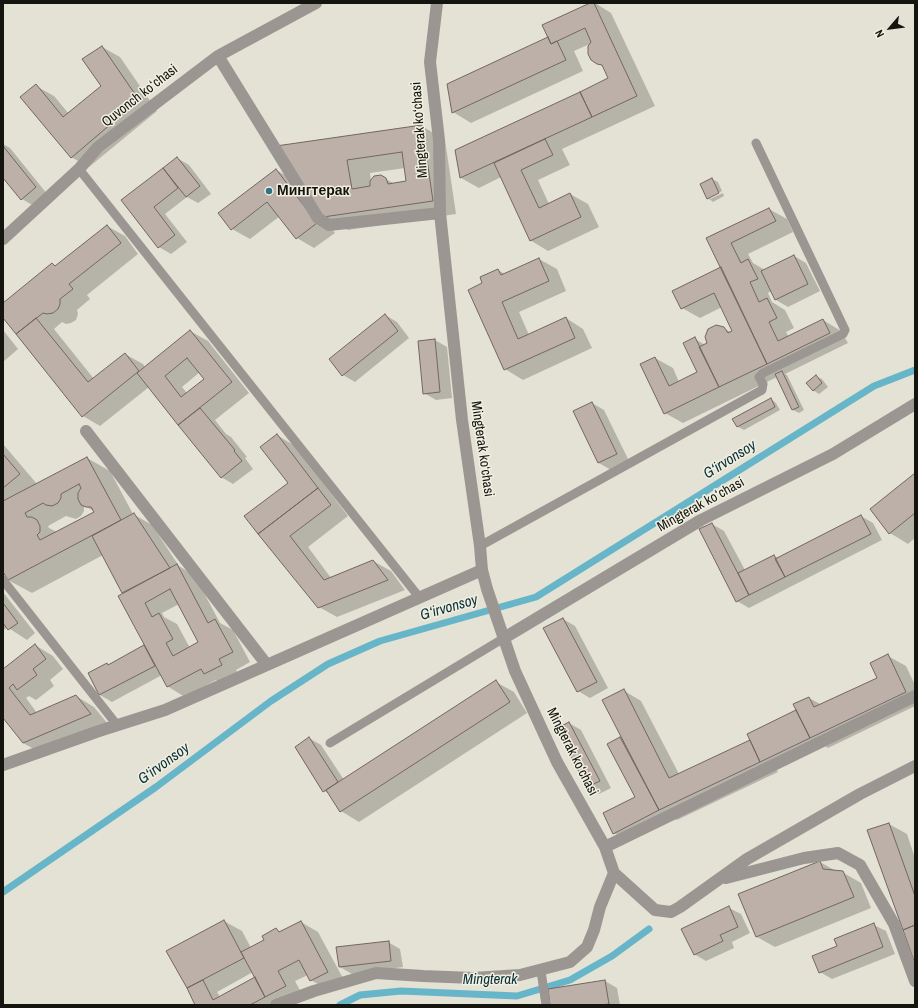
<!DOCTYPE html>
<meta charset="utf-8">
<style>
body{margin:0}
#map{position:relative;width:918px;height:1008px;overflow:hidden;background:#e4e2d4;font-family:"Archivo Narrow",sans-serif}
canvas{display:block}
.frame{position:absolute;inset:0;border:4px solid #151510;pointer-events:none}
.north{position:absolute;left:870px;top:8px;width:40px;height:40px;-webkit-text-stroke:3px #f1efe1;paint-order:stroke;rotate:242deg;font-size:11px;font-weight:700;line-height:16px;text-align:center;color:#151510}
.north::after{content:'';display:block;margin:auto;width:14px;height:18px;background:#151510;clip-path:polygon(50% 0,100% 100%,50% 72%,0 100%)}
</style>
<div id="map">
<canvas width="918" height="1008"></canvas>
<div class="frame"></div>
<div class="north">N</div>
</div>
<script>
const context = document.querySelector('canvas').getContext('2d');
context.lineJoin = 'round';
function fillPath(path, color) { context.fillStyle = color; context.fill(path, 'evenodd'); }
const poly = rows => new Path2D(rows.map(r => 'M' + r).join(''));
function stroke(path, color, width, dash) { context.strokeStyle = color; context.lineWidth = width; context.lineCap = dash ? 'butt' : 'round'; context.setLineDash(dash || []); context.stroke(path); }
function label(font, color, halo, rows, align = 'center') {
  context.font = font + ' "Archivo Narrow",sans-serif'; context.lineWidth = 3; context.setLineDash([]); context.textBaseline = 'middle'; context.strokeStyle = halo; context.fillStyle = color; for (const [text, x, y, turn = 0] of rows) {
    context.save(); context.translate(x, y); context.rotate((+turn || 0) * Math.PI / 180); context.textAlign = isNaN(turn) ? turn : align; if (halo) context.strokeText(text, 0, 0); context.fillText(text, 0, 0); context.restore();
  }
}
const shadow = poly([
 [592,3,595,3,611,13,655,106,562,149,570,165,538,180,549,204,570,194,588,204,599,227,548,251,530,240,501,177,479,188,461,178,610,79,604,67,597,63,592,43,574,51,583,71,471,123,453,112],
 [102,47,120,57,157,111,89,167,71,157,36,86,54,96,69,114,102,86],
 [422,126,445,140,456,214,348,230,324,216,278,147],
 [405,168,407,182,395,184,380,176,371,181,370,173],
 [3,144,10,148,48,195,34,206,22,199,3,176],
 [177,158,189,165,211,194,198,203,187,197,165,214,187,242,171,254,159,247,122,200],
 [276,170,294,180,335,233,314,248,297,238,280,216,250,239,232,229],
 [712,179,718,182,722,191,710,197,710,199,723,193,724,196,713,202,708,198],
 [769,209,787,219,793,232,748,254,753,263,765,270,794,256,806,263,820,291,788,307,776,300,771,291,768,293,772,302,785,310,794,328,786,332,789,337,823,320,841,331,848,343,785,374,787,375,804,410,799,413,793,410,777,377,683,423,665,413,655,358,673,368,679,382,698,373,695,339,705,345,723,328,731,332,733,331,722,307,700,318,682,308,722,268,708,238],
 [107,226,125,236,138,254,87,295,90,299,77,310,78,314,76,320,71,323,66,324,62,322,54,329,94,379,125,354,143,364,145,367,190,331,208,341,249,393,215,420,226,434,231,437,247,457,245,458,253,469,233,484,221,477,149,387,100,426,83,416,3,316,3,304,56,267],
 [200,372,205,379,187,393,182,387],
 [539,259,557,269,566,291,519,312,529,335,566,318,583,329,592,348,523,380,505,369,484,284,498,270,505,274],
 [385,315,397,322,409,338,355,382,343,375],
 [3,330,18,349,3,362],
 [435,340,447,347,452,398,436,400,424,393],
 [816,376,822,379,828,387,819,394,813,390],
 [771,399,776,403,780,410,744,430,738,427],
 [592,403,604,410,629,461,611,470,599,463,574,412],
 [277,435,295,446,348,516,308,547,331,578,373,561,391,571,405,590,337,617,319,607,246,516,289,483],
 [3,444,37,484,87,458,110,471,133,514,152,525,179,566,195,576,220,623,233,630,250,662,236,670,239,675,222,684,216,680,185,697,167,686,162,675,112,702,100,695,89,674,107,664,108,665,144,646,147,647,124,594,103,555,32,593,8,580,3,570],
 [85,506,95,512,57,532,49,528,48,526,66,516,76,519,81,516,84,511,84,507],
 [179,604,200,642,190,648,177,624,164,617,162,613],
 [915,474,915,538,908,544,890,533],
 [861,516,873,523,882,540,749,608,737,601,712,524,724,531,745,570,774,556,778,558],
 [3,592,35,633,27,640,7,627,3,631],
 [563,619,575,626,608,688,590,698,578,691,545,628],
 [35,645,53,656,63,669,50,680,54,686,36,700,29,696,26,698,37,713,76,696,94,707,108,724,41,753,23,743,3,717,3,671],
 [888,656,906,666,915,685,915,706,828,748,822,744,775,767,778,772,677,820,671,816,626,840,614,833,636,797,620,738,623,739,623,690,641,701,679,774,750,741,796,712,809,698,822,705,879,678],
 [496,682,514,692,527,713,359,822,341,811,330,794,324,791,309,738,321,745,344,780],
 [569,723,581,730,611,788,599,794,587,787],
 [889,824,907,834,915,858,915,960,869,831],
 [820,862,836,871,842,872,861,883,871,908,775,947,757,937],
 [729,908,741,914,750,933,732,942,734,948,706,961,694,954],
 [224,921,242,931,251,948,265,941,276,930,281,932,301,922,318,932,345,982,329,991,311,980,308,975,295,981,303,996,274,1005,197,1005,168,951],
 [253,972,256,978,220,997,217,992],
 [874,925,886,931,895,954,832,979,820,972,838,946],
 [388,942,400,949,403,967,352,974,340,967],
 [605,981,617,988,620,1005,551,1005]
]);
const stream = poly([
 [3,892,156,787,271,701,328,664,380,641,536,597,874,386,915,370],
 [340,1005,360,995,401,991,517,996,570,980,612,956,649,929]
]);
const building = poly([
 [590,3,594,3,637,96,592,117,580,92,608,78,602,65,597,64,591,60,588,54,588,46,591,42,585,28,551,44,542,25,590,3],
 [548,37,551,44,557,41,566,60,452,113,447,84,548,37],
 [102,46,139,100,71,158,20,97,36,84,63,117,101,86,82,59,102,46],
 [580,92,592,117,460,178,455,150,580,92],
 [422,125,433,201,323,217,276,146,422,125],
 [402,152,406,181,388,184,386,178,381,175,374,176,370,181,370,186,352,189,347,160,402,152],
 [545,139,553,155,521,170,539,208,570,193,581,217,530,241,494,163,545,139],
 [3,146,36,187,21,200,3,178,3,146],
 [177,157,200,186,186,197,163,168,177,157],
 [163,168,178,188,154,207,175,235,158,248,121,200,163,168],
 [276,169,317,223,296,239,267,202,231,230,218,213,276,169],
 [712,178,719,193,707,199,700,184,712,178],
 [769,208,776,221,731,243,741,263,748,259,758,279,750,282,759,302,767,298,777,318,769,322,778,341,823,319,830,333,767,364,706,238,769,208],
 [107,225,121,243,69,284,73,289,60,299,60,304,58,309,53,313,47,314,43,313,16,334,3,318,3,303,52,263,55,266,107,225],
 [794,255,808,284,775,300,761,271,794,255],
 [539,258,549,281,502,302,518,339,566,317,575,338,504,370,468,290,482,283,480,277,498,269,501,275,539,258],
 [721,267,767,364,719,387,699,347,707,343,705,337,708,329,716,325,724,327,728,333,732,331,714,293,681,309,672,291,721,267],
 [385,314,398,331,342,376,329,359,385,314],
 [36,318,88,382,125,353,139,371,82,417,16,334,36,318],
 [190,330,232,382,178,425,137,373,190,330],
 [187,358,204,379,181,397,165,376,187,358],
 [695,337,719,387,664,414,640,364,655,357,669,386,697,372,683,343,695,337],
 [435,339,440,392,423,394,418,341,435,339],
 [782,371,799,407,792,410,775,374,782,371],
 [816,375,822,383,813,391,806,383,816,375],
 [771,398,775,407,737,427,732,419,771,398],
 [592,402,617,454,598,463,573,411,592,402],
 [200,408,235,450,234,451,242,461,221,478,178,425,200,408],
 [277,434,318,488,258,534,244,516,288,483,260,447,277,434],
 [3,454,20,474,3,488,3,454],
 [87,457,121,520,8,580,3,572,3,501,87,457],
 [79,484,81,488,78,493,78,499,81,505,86,507,91,507,94,512,40,540,37,535,40,532,40,526,37,520,32,517,27,517,25,513,43,503,46,505,52,506,58,503,61,498,61,494,79,484],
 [915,473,915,513,889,534,870,509,915,473],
 [318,488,331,505,290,536,324,580,373,560,388,580,318,608,258,534,318,488],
 [134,513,170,568,122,593,92,536,134,513],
 [861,515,871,534,785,577,775,559,861,515],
 [712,523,749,595,736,602,699,529,712,523],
 [774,555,785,577,749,595,738,573,774,555],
 [177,564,208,623,215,619,233,652,219,659,222,665,204,674,201,669,167,687,118,596,177,564],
 [170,589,198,642,173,656,166,643,173,639,159,613,152,617,145,603,170,589],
 [3,603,18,623,8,630,3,623,3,603],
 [563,618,597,682,577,692,543,628,563,618],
 [35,644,46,659,33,669,37,675,17,690,13,684,9,688,30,715,76,695,91,714,23,743,3,718,3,669,35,644],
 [144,645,155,666,99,695,88,673,107,663,108,665,144,645],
 [888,654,906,692,810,738,793,704,809,697,814,707,877,678,870,663,888,654],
 [496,680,510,702,340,812,326,790,496,680],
 [624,689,669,778,750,740,760,762,659,810,602,700,624,689],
 [796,710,810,738,760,762,747,734,796,710],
 [569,722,600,781,587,787,556,729,569,722],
 [309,737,338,782,323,792,295,747,309,737],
 [620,737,659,810,613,834,603,813,635,797,607,744,620,737],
 [889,823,915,896,915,925,903,930,867,830,889,823],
 [820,861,823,869,843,871,854,897,756,937,738,894,820,861],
 [729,906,738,927,720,935,723,941,694,955,681,929,729,906],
 [224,920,244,958,187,988,166,951,224,920],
 [301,921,328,972,310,981,299,960,278,971,286,986,265,997,241,952,264,940,262,936,276,928,279,932,301,921],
 [874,923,883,947,819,973,812,956,837,946,834,939,874,923],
 [915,925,915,960,914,961,903,930,915,925],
 [389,941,391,961,339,967,336,947,389,941],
 [255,977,265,997,250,1005,195,1005,187,988,203,980,213,1000,255,977],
 [605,980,609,1004,601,1005,550,1005,548,989,605,980]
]);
const lane = poly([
 [79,169,419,597],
 [480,546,762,390,763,384,759,377,763,373,843,334,845,330,756,143],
 [3,580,117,725],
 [330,743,504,638],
 [541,971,546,1005]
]);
const street = poly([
 [437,3,430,62,439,140,440,213,462,420,480,546,482,570,487,589,515,671,557,762,605,847,614,873,655,910,671,912,680,907,747,859,860,794,915,766],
 [218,56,318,218,329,225,440,213],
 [3,239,79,169,98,147,218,56,316,3],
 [86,431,267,665],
 [504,638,701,520,833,454,915,404],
 [3,765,99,731,165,710,482,570],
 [605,847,915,696],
 [726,878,804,858,838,853,860,865,894,924,915,981],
 [276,1005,314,991,376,973,423,976,473,978,520,975,570,962,587,947,594,930,600,907,614,873]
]);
const markers = [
 [269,191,4,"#317385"]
];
const streetNames = [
 ["Quvonch koʻchasi",140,96,-38],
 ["Mingterak ko‘chasi",420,130,-94],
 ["Mingterak ko‘chasi",482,449,82],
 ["Mingterak koʻchasi",701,505,-29],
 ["Mingterak ko‘chasi",572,752,63]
];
const poiNames = [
 ["Мингтерак",277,191]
];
const waterNames = [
 ["G‘irvonsoy",730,460,-32],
 ["G‘irvonsoy",449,608,-16],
 ["G‘irvonsoy",164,764,-36],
 ["Mingterak",490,980]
];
fillPath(shadow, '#0003');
stroke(stream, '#67b5c8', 7);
fillPath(building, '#bdb0a9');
stroke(building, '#726660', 1);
stroke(lane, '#9c9693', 9);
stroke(street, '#9c9693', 12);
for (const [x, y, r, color] of markers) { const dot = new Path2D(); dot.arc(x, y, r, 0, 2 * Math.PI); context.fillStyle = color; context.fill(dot); stroke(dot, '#f1efe1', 1.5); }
label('14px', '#151510', '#f1efe1', streetNames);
label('bold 14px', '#151510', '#f1efe1', poiNames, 'left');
label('italic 15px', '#082f38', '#f1efe1', waterNames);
</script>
